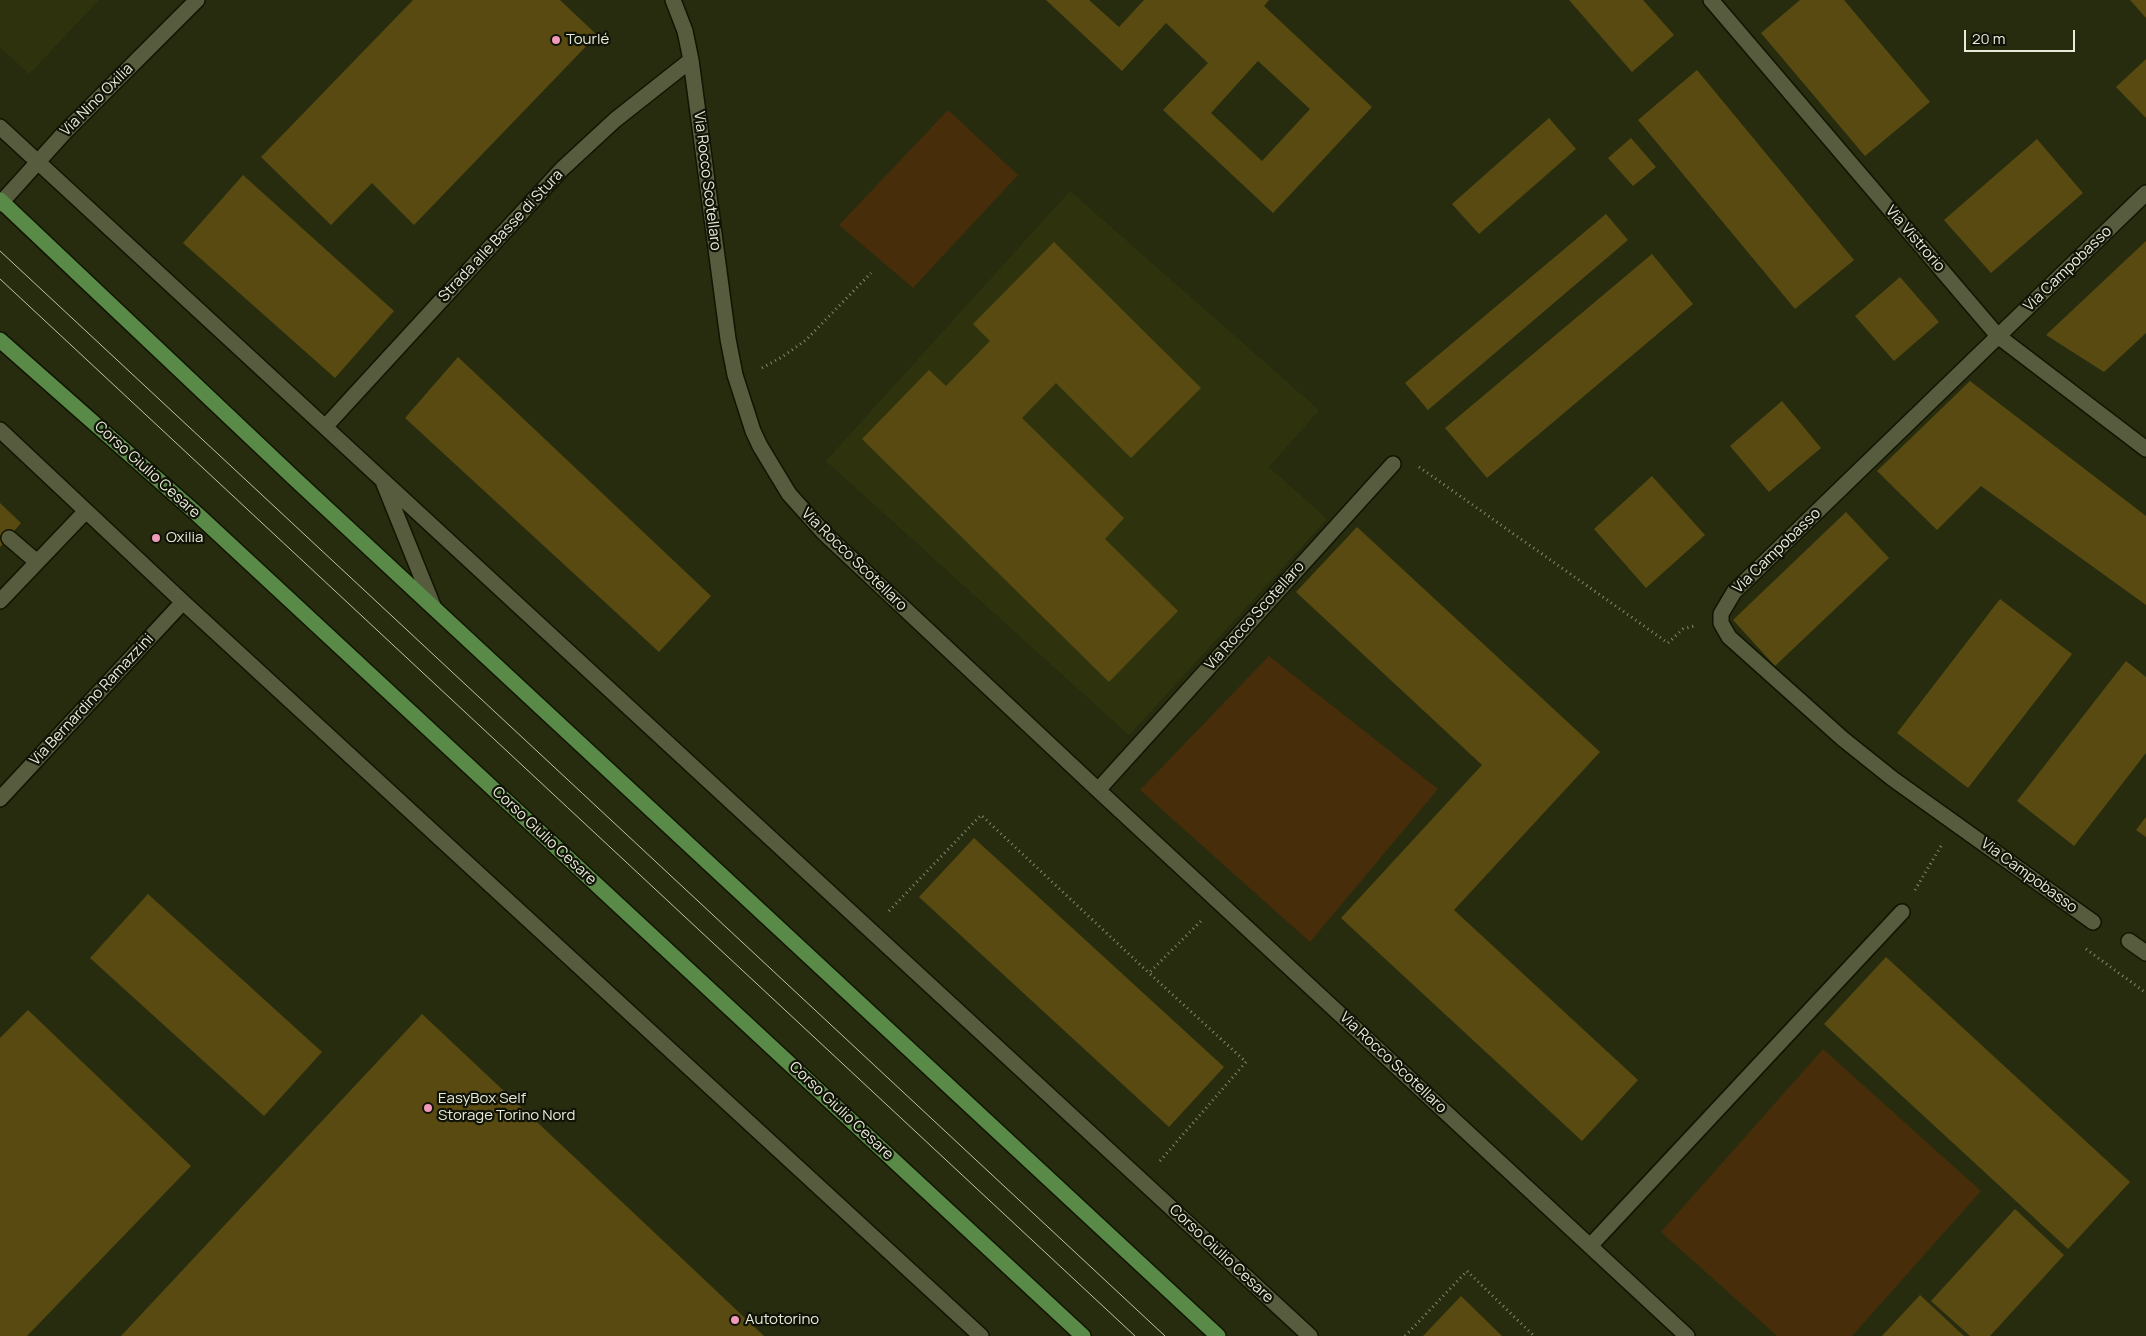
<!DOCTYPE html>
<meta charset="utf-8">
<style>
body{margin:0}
#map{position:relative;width:2146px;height:1336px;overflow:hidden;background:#272c0f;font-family:Manrope,sans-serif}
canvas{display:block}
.scale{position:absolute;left:1964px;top:30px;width:111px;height:22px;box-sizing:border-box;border:2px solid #e7ebd9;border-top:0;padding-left:6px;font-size:15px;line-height:18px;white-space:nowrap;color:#e7ebd9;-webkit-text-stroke:4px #111307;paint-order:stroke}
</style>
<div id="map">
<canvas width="2146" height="1336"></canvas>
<div class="scale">20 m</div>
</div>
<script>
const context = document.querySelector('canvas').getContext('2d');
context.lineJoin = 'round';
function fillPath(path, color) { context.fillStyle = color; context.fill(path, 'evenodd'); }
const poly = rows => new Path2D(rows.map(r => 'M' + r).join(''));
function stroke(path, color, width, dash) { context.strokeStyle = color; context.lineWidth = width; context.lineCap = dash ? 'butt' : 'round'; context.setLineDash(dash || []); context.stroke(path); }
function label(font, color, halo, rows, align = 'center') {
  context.font = font + ' Manrope,sans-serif'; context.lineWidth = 4.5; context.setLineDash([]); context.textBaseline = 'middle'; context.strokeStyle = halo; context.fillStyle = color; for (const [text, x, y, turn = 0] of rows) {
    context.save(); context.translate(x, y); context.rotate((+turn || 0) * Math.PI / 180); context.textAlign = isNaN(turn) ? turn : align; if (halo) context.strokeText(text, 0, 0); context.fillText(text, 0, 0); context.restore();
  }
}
const built = poly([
 [0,0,99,0,29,74,0,47],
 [1070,191,1319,410,1269,467,1327,519,1129,735,826,461]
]);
const green = poly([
 [948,110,1018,175,913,288,839,225],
 [1269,656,1438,789,1310,942,1140,790],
 [1823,1049,1981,1191,1852,1336,1777,1336,1661,1232]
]);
const building = poly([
 [413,0,560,0,597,35,414,225,372,183,331,225,261,157],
 [1046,0,1089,0,1119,27,1144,0,1269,0,1264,6,1372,107,1273,213,1163,110,1208,63,1166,23,1122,71],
 [1258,61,1310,109,1262,161,1211,113],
 [1569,0,1643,0,1674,35,1632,72],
 [1800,0,1844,0,1930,102,1865,156,1761,33],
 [2130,0,2146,0,2146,18],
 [2146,59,2146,118,2116,87],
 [1697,70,1854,260,1795,309,1638,120],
 [1549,118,1576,149,1479,234,1452,204],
 [1631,138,1656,167,1633,186,1608,158],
 [2037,139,2083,193,1991,273,1944,220],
 [243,175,394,311,335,378,183,243],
 [1606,214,1628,240,1428,410,1405,383],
 [2146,241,2146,333,2104,372,2046,335],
 [1054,242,1201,388,1131,458,1056,383,1022,418,1124,518,1105,539,1178,611,1109,682,862,439,929,370,946,386,990,341,973,324],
 [1652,254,1693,304,1487,478,1445,428],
 [1900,277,1939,322,1894,361,1855,316],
 [458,357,711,596,659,652,405,418],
 [1970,381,2146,516,2146,605,1981,486,1937,530,1877,471],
 [1782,401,1821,448,1769,492,1730,446],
 [1652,476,1705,535,1646,588,1594,529],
 [0,503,21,523,0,547],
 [1846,512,1889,558,1775,666,1733,620],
 [1357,527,1600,752,1454,910,1638,1080,1582,1141,1341,918,1482,765,1296,592],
 [2000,599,2072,654,1968,788,1897,733],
 [2126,661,2146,677,2146,753,2074,846,2017,801],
 [2146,817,2146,837,2136,830],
 [974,838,1224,1067,1169,1127,919,897],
 [148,894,322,1052,264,1116,90,958],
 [1886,957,2130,1182,2068,1249,1824,1024],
 [28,1010,191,1166,27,1336,0,1336,0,1038],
 [422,1014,621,1201,764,1336,121,1336],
 [2015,1209,2064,1255,1990,1336,1970,1336,1931,1301],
 [1920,1295,1964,1336,1882,1336],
 [1461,1296,1502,1336,1423,1336]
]);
const path = poly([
 [762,368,782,357,806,340,871,273],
 [1419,467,1668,643,1683,629,1694,626],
 [1915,890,1941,846],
 [889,911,981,815,1149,973],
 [2086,949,2146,993],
 [1160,1161,1246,1062,1149,973,1201,921],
 [1405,1336,1467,1271,1534,1336]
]);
const minor = poly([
 [673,0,685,31,691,60,728,339,735,375,753,431,760,446,789,494,824,533,1098,790,1687,1336],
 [1711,0,1998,336,2146,449],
 [0,127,1310,1336],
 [0,204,64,133,197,0],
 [325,427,562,169,615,120,691,60],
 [0,430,183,602,981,1336],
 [384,484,434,608],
 [9,538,37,562],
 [0,601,86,511],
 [1098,790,1393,464],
 [0,799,183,602],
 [2093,922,1893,779,1843,739,1729,637,1721,623,1721,614,1734,592,2146,193],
 [2129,941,2146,953],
 [1590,1246,1902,912]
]);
const major = poly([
 [0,200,295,479,1218,1336],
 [0,340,197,514,1083,1336]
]);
const tram = poly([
 [0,251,1165,1336],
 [0,279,1135,1336]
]);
const markers = [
 [556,40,5,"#ef9ab8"],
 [156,538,5,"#ef9ab8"],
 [428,1108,5,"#ef9ab8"],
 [735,1320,5,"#ef9ab8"]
];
const poiNames = [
 ["Tourlé",566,40],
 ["Oxilia",166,538],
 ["EasyBox Self",438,1099],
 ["Storage Torino Nord",438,1116],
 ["Autotorino",745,1320]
];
const streetNames = [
 ["Via Nino Oxilia",97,100,-45],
 ["Via Rocco Scotellaro",707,181,83],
 ["Strada alle Basse di Stura",501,236,-47],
 ["Via Vistrorio",1915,239,49],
 ["Via Campobasso",2068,269,-44],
 ["Corso Giulio Cesare",147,470,42],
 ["Via Campobasso",1777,551,-44],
 ["Via Rocco Scotellaro",854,560,44],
 ["Via Rocco Scotellaro",1255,616,-48],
 ["Via Bernardino Ramazzini",92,700,-47],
 ["Corso Giulio Cesare",544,836,43],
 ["Via Campobasso",2029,876,36],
 ["Via Rocco Scotellaro",1393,1063,43],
 ["Corso Giulio Cesare",841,1111,43],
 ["Corso Giulio Cesare",1221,1254,43]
];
fillPath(built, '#2e330e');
fillPath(green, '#472d0a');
fillPath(building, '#594a12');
stroke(minor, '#111400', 18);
stroke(major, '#111400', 18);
stroke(path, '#858a72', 3, [1, 4]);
stroke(minor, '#565c3d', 15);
stroke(major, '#598a47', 15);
stroke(tram, '#bdc1ad', 1);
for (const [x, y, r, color] of markers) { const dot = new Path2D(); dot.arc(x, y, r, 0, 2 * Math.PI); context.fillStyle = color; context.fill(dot); stroke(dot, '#111307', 2); }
label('15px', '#e7ebd9', '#111307', poiNames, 'left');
label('15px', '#e7ebd9', '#111307', streetNames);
</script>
